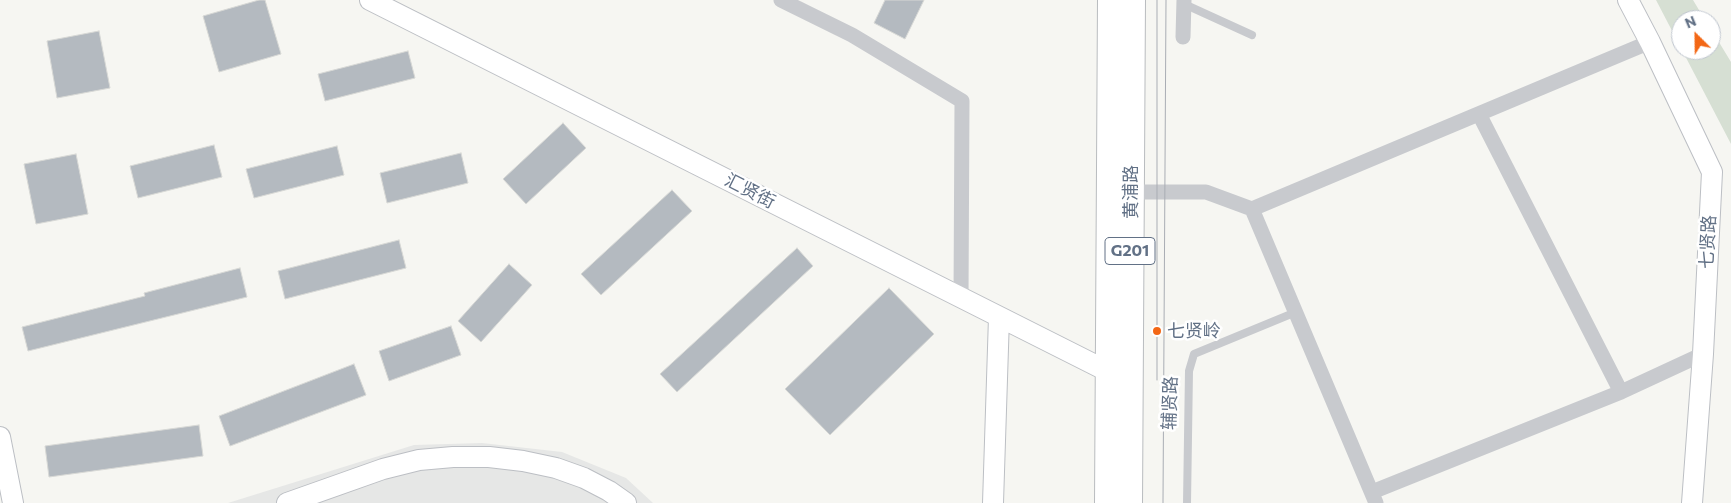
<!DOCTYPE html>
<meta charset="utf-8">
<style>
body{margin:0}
#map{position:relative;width:1731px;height:503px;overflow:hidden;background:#f6f6f2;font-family:Commissioner,sans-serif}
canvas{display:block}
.north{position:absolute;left:1671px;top:10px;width:50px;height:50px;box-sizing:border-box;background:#fff;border:1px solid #c0c6cf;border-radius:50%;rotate:337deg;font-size:14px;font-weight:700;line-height:20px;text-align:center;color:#627186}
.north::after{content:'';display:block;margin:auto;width:18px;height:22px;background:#f36715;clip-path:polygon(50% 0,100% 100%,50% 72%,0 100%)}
</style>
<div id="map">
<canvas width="1731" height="503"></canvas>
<div class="north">N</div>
</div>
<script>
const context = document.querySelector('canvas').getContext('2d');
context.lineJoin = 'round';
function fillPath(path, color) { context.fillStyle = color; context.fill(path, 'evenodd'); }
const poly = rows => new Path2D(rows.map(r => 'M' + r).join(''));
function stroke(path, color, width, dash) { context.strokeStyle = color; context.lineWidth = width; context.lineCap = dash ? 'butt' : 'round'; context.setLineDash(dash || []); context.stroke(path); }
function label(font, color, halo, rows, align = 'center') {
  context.font = font + ' Commissioner,"Noto Sans SC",sans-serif'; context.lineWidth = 5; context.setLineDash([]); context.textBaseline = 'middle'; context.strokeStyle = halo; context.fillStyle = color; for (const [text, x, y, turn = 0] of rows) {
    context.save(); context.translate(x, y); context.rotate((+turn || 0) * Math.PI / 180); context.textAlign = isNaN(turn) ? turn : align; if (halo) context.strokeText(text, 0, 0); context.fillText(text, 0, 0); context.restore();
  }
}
const built = poly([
 [482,443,562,452,626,478,653,503,228,503,414,445]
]);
const green = poly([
 [1656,0,1693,0,1705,20,1681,20,1681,48],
 [1711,29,1731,62,1731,144,1682,50,1711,50]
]);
const building = poly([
 [259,0,265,0,281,54,219,72,203,16,259,0],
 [885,0,924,0,905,39,874,23,885,0],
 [99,31,110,88,57,98,47,41,99,31],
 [408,51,415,78,325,101,318,74,408,51],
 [563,123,586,148,526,204,503,179,563,123],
 [214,145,222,177,138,198,130,166,214,145],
 [337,146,344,175,254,198,246,169,337,146],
 [461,153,468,183,387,203,380,173,461,153],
 [76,154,88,214,36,224,24,164,76,154],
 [672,190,692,211,601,295,581,274,672,190],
 [399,240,406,268,285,299,278,271,399,240],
 [797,248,813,266,677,392,660,374,797,248],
 [509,264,532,285,481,342,458,321,509,264],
 [240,268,247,297,28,351,22,327,145,296,144,293,240,268],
 [889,288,934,334,830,435,785,389,889,288],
 [451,326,461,355,389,381,379,351,451,326],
 [354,364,366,395,230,446,219,416,354,364],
 [199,425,203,456,49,477,45,446,199,425]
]);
const lane = poly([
 [1184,4,1252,35],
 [1187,503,1189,371,1194,354,1296,312]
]);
const street = poly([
 [781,0,852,35,962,101,961,298],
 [1183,37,1184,0],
 [1479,114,1621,392],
 [1131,192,1206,192,1252,209,1650,42],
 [1252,209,1376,503],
 [1372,492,1621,392,1703,354]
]);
const secondary = poly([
 [370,0,1119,377],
 [1628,0,1650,42,1712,172,1703,354,1692,503],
 [0,437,13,503],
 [287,503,383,469,419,460,453,457,489,457,523,461,556,468,584,478,609,491,626,503],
 [993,503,999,317]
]);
const highway = poly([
 [1108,503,1111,0],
 [1129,503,1132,0]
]);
const tram = poly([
 [1157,380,1157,0],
 [1163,503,1166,0]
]);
const markers = [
 [1157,331,5,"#f36715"]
];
const shields = [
 [1130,251,50]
];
const shieldNames = [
 ["G201",1130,251]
];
const streetNames = [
 ["汇贤街",750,191,27],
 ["黄浦路",1131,192,-90],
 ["七贤路",1708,242,-87],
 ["辅贤路",1170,403,-88]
];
const poiNames = [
 ["七贤岭",1167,331]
];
fillPath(built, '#e6e7e6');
fillPath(green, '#d6dfd3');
fillPath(building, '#b4bac0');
stroke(building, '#d7d8d5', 1);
stroke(secondary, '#bcbfc4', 22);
stroke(highway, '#b9bcbf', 28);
stroke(lane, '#c8cace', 8);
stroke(street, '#c8cace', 15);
stroke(secondary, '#fff', 20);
stroke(highway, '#fff', 26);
stroke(tram, '#a9adb4', 1);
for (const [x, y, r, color] of markers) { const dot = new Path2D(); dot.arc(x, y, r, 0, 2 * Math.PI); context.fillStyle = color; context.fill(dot); stroke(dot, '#fff', 2); }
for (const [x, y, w] of shields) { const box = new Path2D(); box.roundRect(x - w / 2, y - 13.5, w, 27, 4); context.fillStyle = '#fff'; context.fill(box); stroke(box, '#627186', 1); }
label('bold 16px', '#627186', null, shieldNames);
label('18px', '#627186', '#fff', streetNames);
label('18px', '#627186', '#fff', poiNames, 'left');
</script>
